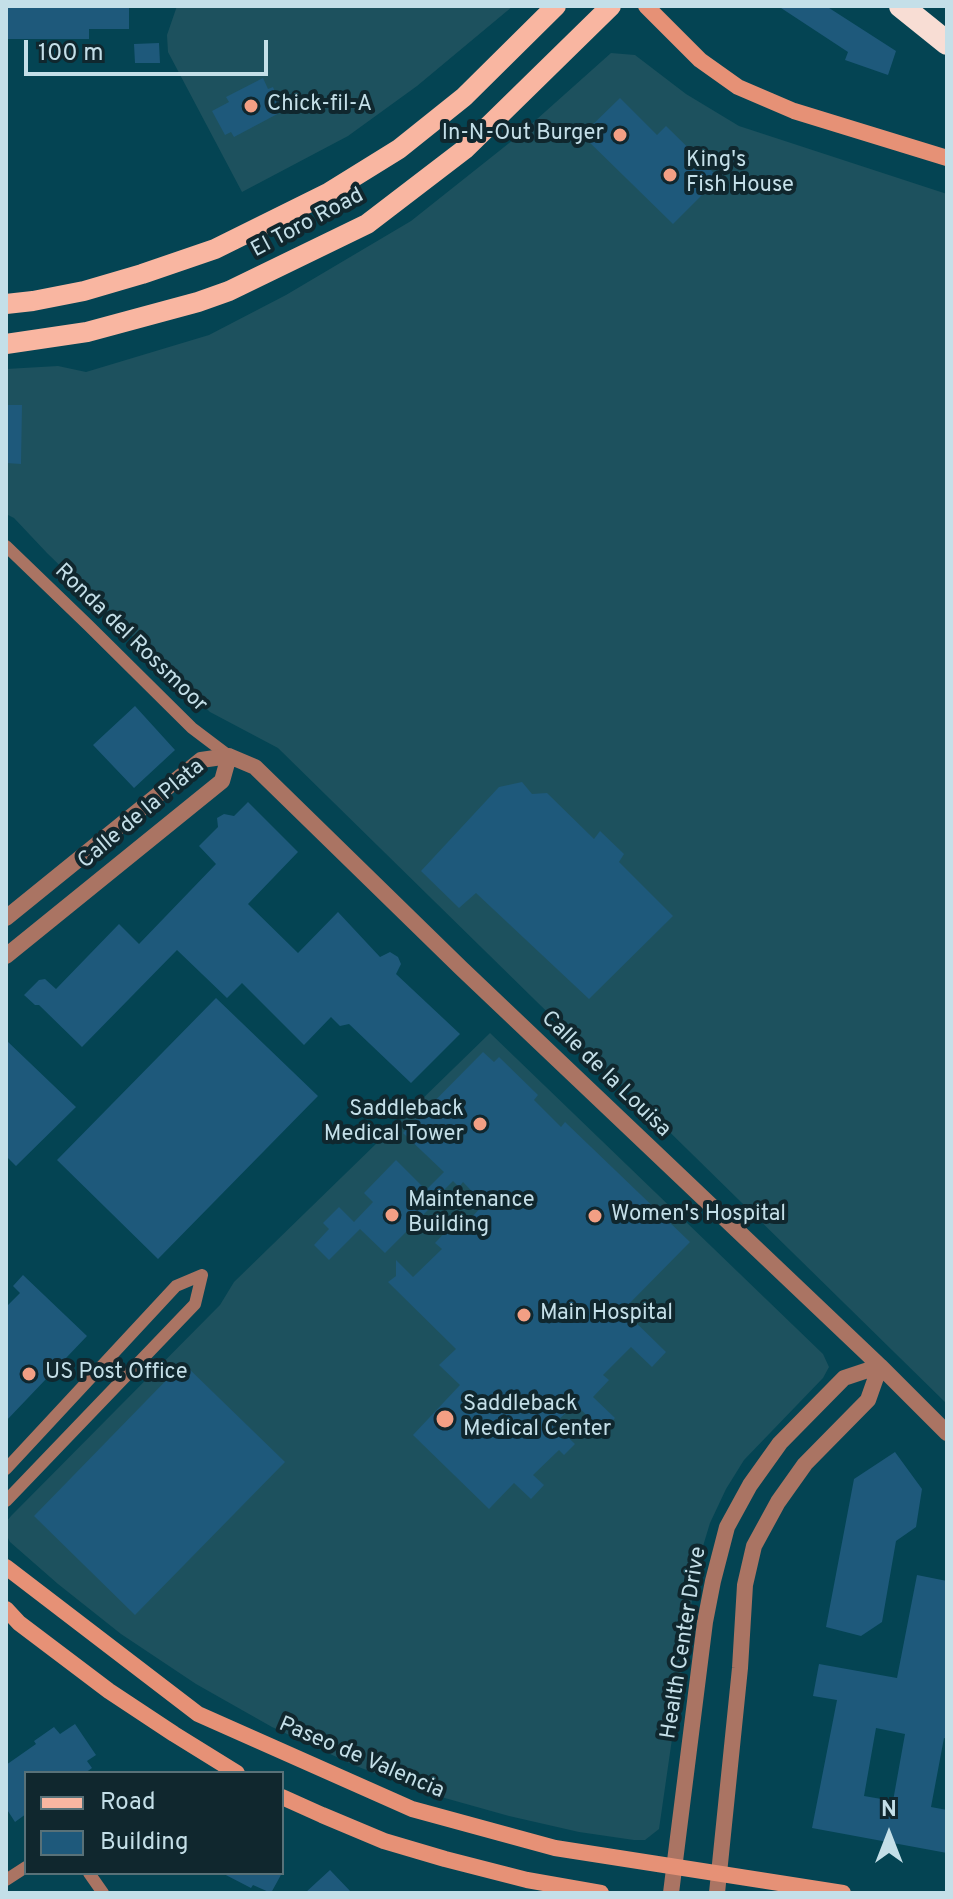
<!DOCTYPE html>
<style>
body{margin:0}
#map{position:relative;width:953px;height:1899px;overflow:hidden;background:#044453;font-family:Overpass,sans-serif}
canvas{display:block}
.frame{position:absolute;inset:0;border:8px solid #c4dfe8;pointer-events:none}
.legend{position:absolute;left:24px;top:1771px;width:260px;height:104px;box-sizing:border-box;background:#10272e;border:2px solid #587178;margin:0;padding:10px 14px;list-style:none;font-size:24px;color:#c4dfe8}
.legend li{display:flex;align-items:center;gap:16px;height:40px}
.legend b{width:40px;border:2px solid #587178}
.north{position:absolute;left:849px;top:1795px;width:80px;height:80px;-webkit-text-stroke:6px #10272e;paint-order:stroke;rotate:0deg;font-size:22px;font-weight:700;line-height:32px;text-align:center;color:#c4dfe8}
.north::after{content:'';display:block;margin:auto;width:28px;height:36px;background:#c4dfe8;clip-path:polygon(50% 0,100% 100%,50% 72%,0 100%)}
.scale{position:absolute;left:24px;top:40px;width:244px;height:36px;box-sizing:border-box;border:4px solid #c4dfe8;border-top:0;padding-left:10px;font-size:24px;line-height:28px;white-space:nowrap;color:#c4dfe8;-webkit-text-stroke:6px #10272e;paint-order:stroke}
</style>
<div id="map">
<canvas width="953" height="1899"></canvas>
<div class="frame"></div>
<ul class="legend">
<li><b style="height:10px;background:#f9b6a1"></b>Road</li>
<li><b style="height:22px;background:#1e597b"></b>Building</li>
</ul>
<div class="north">N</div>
<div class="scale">100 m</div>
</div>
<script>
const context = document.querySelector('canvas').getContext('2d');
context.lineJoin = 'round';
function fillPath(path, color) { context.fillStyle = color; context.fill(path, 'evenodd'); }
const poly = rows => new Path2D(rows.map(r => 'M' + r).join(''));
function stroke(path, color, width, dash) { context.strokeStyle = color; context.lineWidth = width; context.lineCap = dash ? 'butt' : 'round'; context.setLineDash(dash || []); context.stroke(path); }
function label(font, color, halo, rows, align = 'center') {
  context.font = font + ' Overpass,sans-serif'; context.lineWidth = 8; context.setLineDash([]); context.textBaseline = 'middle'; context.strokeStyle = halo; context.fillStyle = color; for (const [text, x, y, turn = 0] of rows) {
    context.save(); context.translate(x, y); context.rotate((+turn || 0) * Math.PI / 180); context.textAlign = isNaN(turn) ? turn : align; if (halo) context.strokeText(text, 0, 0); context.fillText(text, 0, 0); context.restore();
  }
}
const built = poly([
 [177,6,513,6,417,86,348,136,242,192,168,52,167,35],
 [611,53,635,55,686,94,739,126,947,194,947,1404,278,748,210,712,47,553,14,518,6,514,6,369,58,366,86,372,209,335,286,295,411,221,518,136],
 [490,1033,823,1354,829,1367,823,1378,744,1460,726,1489,710,1523,697,1566,659,1829,645,1840,634,1840,579,1832,509,1816,427,1793,356,1766,272,1727,196,1684,121,1634,58,1584,10,1542,6,1534,6,1522,11,1516,220,1305,234,1282]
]);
const building = poly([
 [6,6,129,6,129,29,89,29,89,39,6,39],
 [778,6,826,6,896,51,888,75,845,60,848,52],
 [159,43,160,63,135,63,134,44],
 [263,78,268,89,273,87,283,111,234,137,231,132,225,135,212,111,229,102,226,97],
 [620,98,657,135,666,126,719,178,673,224,582,135],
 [6,405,22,405,21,464,6,463],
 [135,706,175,750,134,788,93,745],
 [522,782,532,794,547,793,594,839,600,831,624,854,619,862,673,916,589,999,476,893,459,908,421,871,499,787],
 [248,802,298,852,248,904,298,953,338,912,380,957,390,952,398,957,401,964,396,974,460,1034,411,1083,349,1024,340,1026,331,1017,304,1045,242,983,227,998,177,950,82,1047,39,1005,35,1005,24,995,39,980,45,979,56,989,119,924,139,944,216,864,199,846,218,827,217,818,224,814,234,816],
 [216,998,318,1096,158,1259,57,1160],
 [6,1040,76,1107,16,1166,6,1156],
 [483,1052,494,1062,499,1057,538,1095,534,1100,561,1127,565,1122,690,1242,623,1310,666,1352,652,1367,631,1347,603,1375,609,1380,593,1397,615,1418,603,1431,575,1404,554,1424,575,1444,564,1455,559,1450,533,1475,544,1485,531,1499,514,1483,489,1509,413,1435,460,1385,439,1365,456,1349,388,1282,396,1276,396,1260,413,1277,442,1249,435,1243,450,1227,457,1233,484,1204,463,1182,459,1187,453,1181,435,1199,437,1201,385,1253,360,1229,329,1260,314,1245,329,1229,323,1223,339,1207,354,1222,373,1202,364,1193,396,1160,426,1190,444,1172,403,1133],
 [23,1275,87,1336,6,1421,6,1307,20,1293,13,1286],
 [183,1363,285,1462,135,1615,34,1516],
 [895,1452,922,1489,916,1527,896,1541,882,1622,861,1636,826,1627,854,1479],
 [917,1575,947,1581,947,1739,944,1738,931,1807,947,1810,947,1853,812,1828,837,1700,813,1696,819,1664,897,1678],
 [876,1728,905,1734,893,1801,864,1796],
 [75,1724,96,1755,87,1761,92,1768,85,1773,26,1773,26,1814,15,1822,6,1808,6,1765,36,1744,34,1741,54,1727,60,1734],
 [330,1870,352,1893,305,1893],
 [222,1873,282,1873,271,1893,253,1885,251,1888]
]);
const minor = poly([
 [6,546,88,625,192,728,229,756],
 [6,1469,176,1286,202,1275],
 [6,1501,195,1304,202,1275],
 [89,1873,103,1893],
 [6,1880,26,1867]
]);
const tertiary = poly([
 [6,918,201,760,229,756,255,767,461,968,880,1366,947,1433],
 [6,956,222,781,229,756],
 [671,1893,705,1622,713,1581,727,1527,750,1485,780,1443,844,1378,880,1366],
 [717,1893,740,1668,745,1585,754,1546,778,1502,805,1464,868,1400,880,1366]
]);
const secondary = poly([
 [646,6,700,60,738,87,794,111,947,158],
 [6,1567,198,1714,412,1809,555,1848,843,1893],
 [6,1609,19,1623,109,1691,174,1734,237,1773],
 [282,1797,322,1815,384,1841,445,1859,527,1880,601,1893]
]);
const primary = poly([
 [6,304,33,301,84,291,142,274,215,249,328,193,399,149,464,97,556,6],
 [6,344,87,332,198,302,229,291,367,224,465,149,611,6]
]);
const motorway = poly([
 [901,6,947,43]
]);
const markers = [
 [251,106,8,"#f39f84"],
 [620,135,8,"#f39f84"],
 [670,175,8,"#f39f84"],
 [480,1124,8,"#f39f84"],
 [392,1215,8,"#f39f84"],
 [595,1216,8,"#f39f84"],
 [524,1315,8,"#f39f84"],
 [29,1374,8,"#f39f84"],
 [445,1419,10,"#f39f84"]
];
const poiNames = [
 ["Chick-fil-A",267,106],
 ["In-N-Out Burger",604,135,"right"],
 ["King's",686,162],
 ["Fish House",686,187],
 ["Saddleback",464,1111,"right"],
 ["Medical Tower",464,1136,"right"],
 ["Maintenance",408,1202],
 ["Building",408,1227],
 ["Women's Hospital",611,1216],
 ["Main Hospital",540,1315],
 ["US Post Office",45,1374],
 ["Saddleback",463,1406],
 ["Medical Center",463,1431]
];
const streetNames = [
 ["El Toro Road",308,224,-28],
 ["Ronda del Rossmoor",130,639,44],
 ["Calle de la Plata",142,815,-40],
 ["Calle de la Louisa",605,1075,44],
 ["Health Center Drive",685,1643,-81],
 ["Paseo de Valencia",361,1759,23]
];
fillPath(built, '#1d515e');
fillPath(building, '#1e597b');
stroke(minor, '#aa7463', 12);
stroke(tertiary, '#aa7463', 16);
stroke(secondary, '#e69176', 16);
stroke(primary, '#f9b6a1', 20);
stroke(motorway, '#f8ddd4', 24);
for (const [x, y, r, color] of markers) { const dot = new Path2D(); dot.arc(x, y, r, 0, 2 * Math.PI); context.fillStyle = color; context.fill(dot); stroke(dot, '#10272e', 3); }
label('22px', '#c4dfe8', '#10272e', poiNames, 'left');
label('22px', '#c4dfe8', '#10272e', streetNames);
</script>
